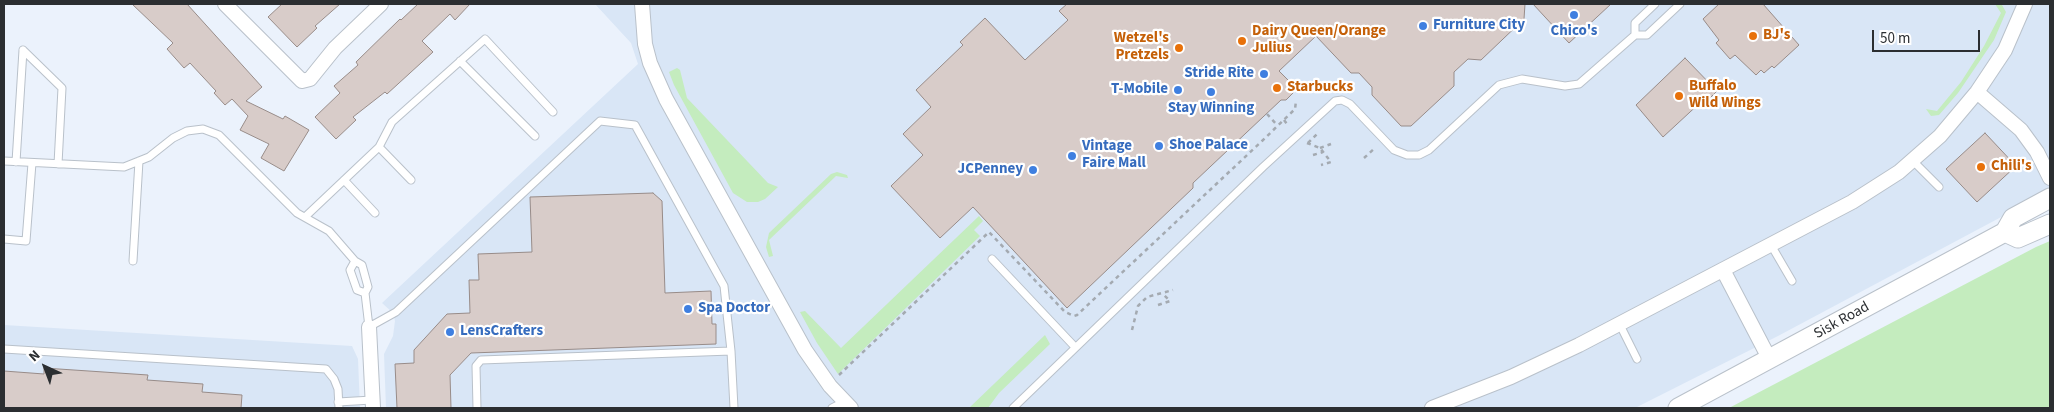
<!DOCTYPE html>
<style>
body{margin:0}
#map{position:relative;width:2054px;height:412px;overflow:hidden;background:#ebf2fc;font-family:"Source Sans 3",sans-serif}
canvas{display:block}
.frame{position:absolute;inset:0;border:5px solid #2b2e31;pointer-events:none}
.north{position:absolute;left:20px;top:342px;width:50px;height:50px;-webkit-text-stroke:4px #fff;paint-order:stroke;rotate:317deg;font-size:14px;font-weight:700;line-height:20px;text-align:center;color:#2b2e31}
.north::after{content:'';display:block;margin:auto;width:18px;height:22px;background:#2b2e31;clip-path:polygon(50% 0,100% 100%,50% 72%,0 100%)}
.scale{position:absolute;left:1872px;top:30px;width:108px;height:22px;box-sizing:border-box;border:2px solid #2b2e31;border-top:0;padding-left:6px;font-size:15px;line-height:18px;white-space:nowrap;color:#2b2e31;-webkit-text-stroke:4px #fff;paint-order:stroke}
</style>
<div id="map">
<canvas width="2054" height="412"></canvas>
<div class="frame"></div>
<div class="north">N</div>
<div class="scale">50 m</div>
</div>
<script>
const context = document.querySelector('canvas').getContext('2d');
context.lineJoin = 'round';
function fillPath(path, color) { context.fillStyle = color; context.fill(path, 'evenodd'); }
const poly = rows => new Path2D(rows.map(r => 'M' + r).join(''));
function stroke(path, color, width, dash) { context.strokeStyle = color; context.lineWidth = width; context.lineCap = dash ? 'butt' : 'round'; context.setLineDash(dash || []); context.stroke(path); }
function label(font, color, halo, rows, align = 'center') {
  context.font = font + ' "Source Sans 3",sans-serif'; context.lineWidth = 4.5; context.setLineDash([]); context.textBaseline = 'middle'; context.strokeStyle = halo; context.fillStyle = color; for (const [text, x, y, turn = 0] of rows) {
    context.save(); context.translate(x, y); context.rotate((+turn || 0) * Math.PI / 180); context.textAlign = isNaN(turn) ? turn : align; if (halo) context.strokeText(text, 0, 0); context.fillText(text, 0, 0); context.restore();
  }
}
const built = poly([
 [595,4,2050,4,2050,191,1778,336,1635,408,386,408,384,354,393,336,395,321,393,313,382,303,638,64,631,43],
 [4,325,352,346,358,359,360,408,4,408]
]);
const green = poly([
 [1995,4,2002,5,2006,12,1994,40,1958,93,1939,115,1931,116,1926,109,1937,111,1961,82,1984,46,2001,13],
 [677,68,680,70,687,98,768,183,778,187,765,199,758,202,747,202,733,193,674,85,669,72],
 [837,172,847,175,848,178,836,176,769,240,773,256,769,257,766,247,769,233,831,174],
 [979,216,983,221,974,230,980,236,838,374,817,343,800,312,805,311,841,348],
 [2050,241,2050,408,1729,408,2036,247],
 [1045,335,1050,344,999,393,988,408,969,408]
]);
const building = poly([
 [132,4,187,4,262,87,246,101,283,119,285,116,309,130,284,171,261,158,269,144,240,130,248,116,232,99,225,105,214,93,216,91,190,63,184,68,167,49,173,43,132,4],
 [282,4,340,4,315,26,317,28,297,47,268,17,282,4],
 [418,4,470,4,455,20,450,14,422,41,433,52,387,94,385,92,353,117,356,120,336,139,315,117,340,93,334,86,358,65,356,62,400,19,401,20,418,4],
 [1067,4,1525,4,1524,19,1481,60,1468,59,1454,72,1454,86,1411,126,1401,126,1372,95,1372,87,1359,73,1351,73,1316,36,1279,71,1294,86,1294,92,1286,100,1281,100,1193,183,1193,188,1067,308,973,207,940,238,891,186,923,155,903,134,931,107,916,90,963,45,960,42,985,18,1025,60,1068,20,1059,11,1067,4],
 [1533,4,1611,4,1569,43,1533,4],
 [1719,4,1763,4,1799,45,1774,68,1772,66,1764,73,1761,70,1756,75,1735,55,1730,59,1716,43,1719,40,1703,19,1719,4],
 [1685,58,1717,91,1705,103,1703,100,1663,137,1636,105,1685,58],
 [1985,133,2016,166,1977,202,1946,169,1985,133],
 [653,193,662,201,665,293,711,291,712,324,716,324,716,344,471,353,450,375,451,408,397,408,395,364,414,363,414,350,447,314,470,313,469,280,479,280,478,254,532,252,530,197,653,193],
 [44,368,148,375,147,380,203,384,202,392,242,395,241,408,4,408,4,371,44,374,44,368]
]);
const path = poly([
 [1267,114,1277,125],
 [1284,120,1287,124],
 [1307,143,1320,148,1331,162,1321,165],
 [1308,143,1318,133],
 [1320,148,1331,144],
 [1313,155,1323,152],
 [1364,158,1375,148],
 [1158,305,1170,301,1162,293],
 [1132,330,1138,306,1147,297,1173,290],
 [839,375,989,232,1065,312,1074,316,1077,315,1262,141,1295,109,1296,101]
]);
const lane = poly([
 [1635,35,1635,23,1655,4],
 [23,50,62,88,58,164],
 [460,61,535,136],
 [379,147,411,180],
 [4,161,124,167,149,157,173,138,187,131,203,129,219,135,297,213,329,231,355,261],
 [1913,161,1939,187],
 [16,162,23,50],
 [344,180,375,213],
 [305,217,379,147,392,122,485,39,553,112],
 [4,239,26,241,32,163],
 [1771,245,1792,281],
 [992,259,1075,347],
 [133,261,139,161],
 [365,293,357,290,350,270,355,261,362,265,368,287,365,293,369,327,396,312,600,121,635,125,724,286,731,351,734,408],
 [1619,323,1637,359],
 [4,349,326,369,334,379,338,389,339,408],
 [338,402,372,400],
 [477,408,476,366,481,360,731,351],
 [832,408,844,402],
 [1013,408,1263,167,1335,101,1342,100,1350,104,1394,150,1407,155,1419,155,1429,150,1499,85,1522,79,1565,86,1579,84,1635,35,1647,35,1680,4]
]);
const street = poly([
 [225,4,302,81,310,79,335,48,381,4],
 [642,4,645,44,650,63,666,99,805,350,830,386,851,408],
 [1977,92,2021,130,2037,152,2050,178],
 [1723,270,1770,360],
 [369,327,373,408],
 [1432,408,1511,377,1579,345,1852,202,1899,172,1940,136,1977,92,2005,50,2025,4]
]);
const secondary = poly([
 [2005,232,2018,238,2050,224],
 [1678,408,2005,232,2013,218,2050,198]
]);
const markers = [
 [1574,15,5,"#3f7fe0"],
 [1423,26,5,"#3f7fe0"],
 [1753,36,5,"#e8710a"],
 [1242,41,5,"#e8710a"],
 [1179,48,5,"#e8710a"],
 [1264,74,5,"#3f7fe0"],
 [1277,88,5,"#e8710a"],
 [1178,90,5,"#3f7fe0"],
 [1211,92,5,"#3f7fe0"],
 [1679,96,5,"#e8710a"],
 [1159,146,5,"#3f7fe0"],
 [1072,156,5,"#3f7fe0"],
 [1981,167,5,"#e8710a"],
 [1033,170,5,"#3f7fe0"],
 [688,309,5,"#3f7fe0"],
 [450,332,5,"#3f7fe0"]
];
const shopNames = [
 ["Furniture City",1433,26],
 ["Chico's",1574,32,"center"],
 ["Stride Rite",1254,74,"right"],
 ["T-Mobile",1168,90,"right"],
 ["Stay Winning",1211,109,"center"],
 ["Shoe Palace",1169,146],
 ["Vintage",1082,147],
 ["Faire Mall",1082,164],
 ["JCPenney",1023,170,"right"],
 ["Spa Doctor",698,309],
 ["LensCrafters",460,332]
];
const foodNames = [
 ["Dairy Queen/Orange",1252,32],
 ["Julius",1252,49],
 ["BJ's",1763,36],
 ["Wetzel's",1169,39,"right"],
 ["Pretzels",1169,56,"right"],
 ["Buffalo",1689,87],
 ["Wild Wings",1689,104],
 ["Starbucks",1287,88],
 ["Chili's",1991,167]
];
const streetNames = [
 ["Sisk Road",1842,321,-29]
];
fillPath(built, '#d9e6f6');
fillPath(green, '#c4ecbe');
fillPath(building, '#d8ccc9');
stroke(building, '#988c89', 1);
stroke(lane, '#b9c1ca', 9);
stroke(street, '#b9c1ca', 16);
stroke(secondary, '#b9c1ca', 21);
stroke(path, '#a4aab1', 2.5, [4, 4]);
stroke(lane, '#fff', 7);
stroke(street, '#fff', 14);
stroke(secondary, '#fff', 19);
for (const [x, y, r, color] of markers) { const dot = new Path2D(); dot.arc(x, y, r, 0, 2 * Math.PI); context.fillStyle = color; context.fill(dot); stroke(dot, '#fff', 2); }
label('bold 15px', '#366cbe', '#fff', shopNames, 'left');
label('bold 15px', '#c56008', '#fff', foodNames, 'left');
label('15px', '#2b2e31', '#fff', streetNames);
</script>
